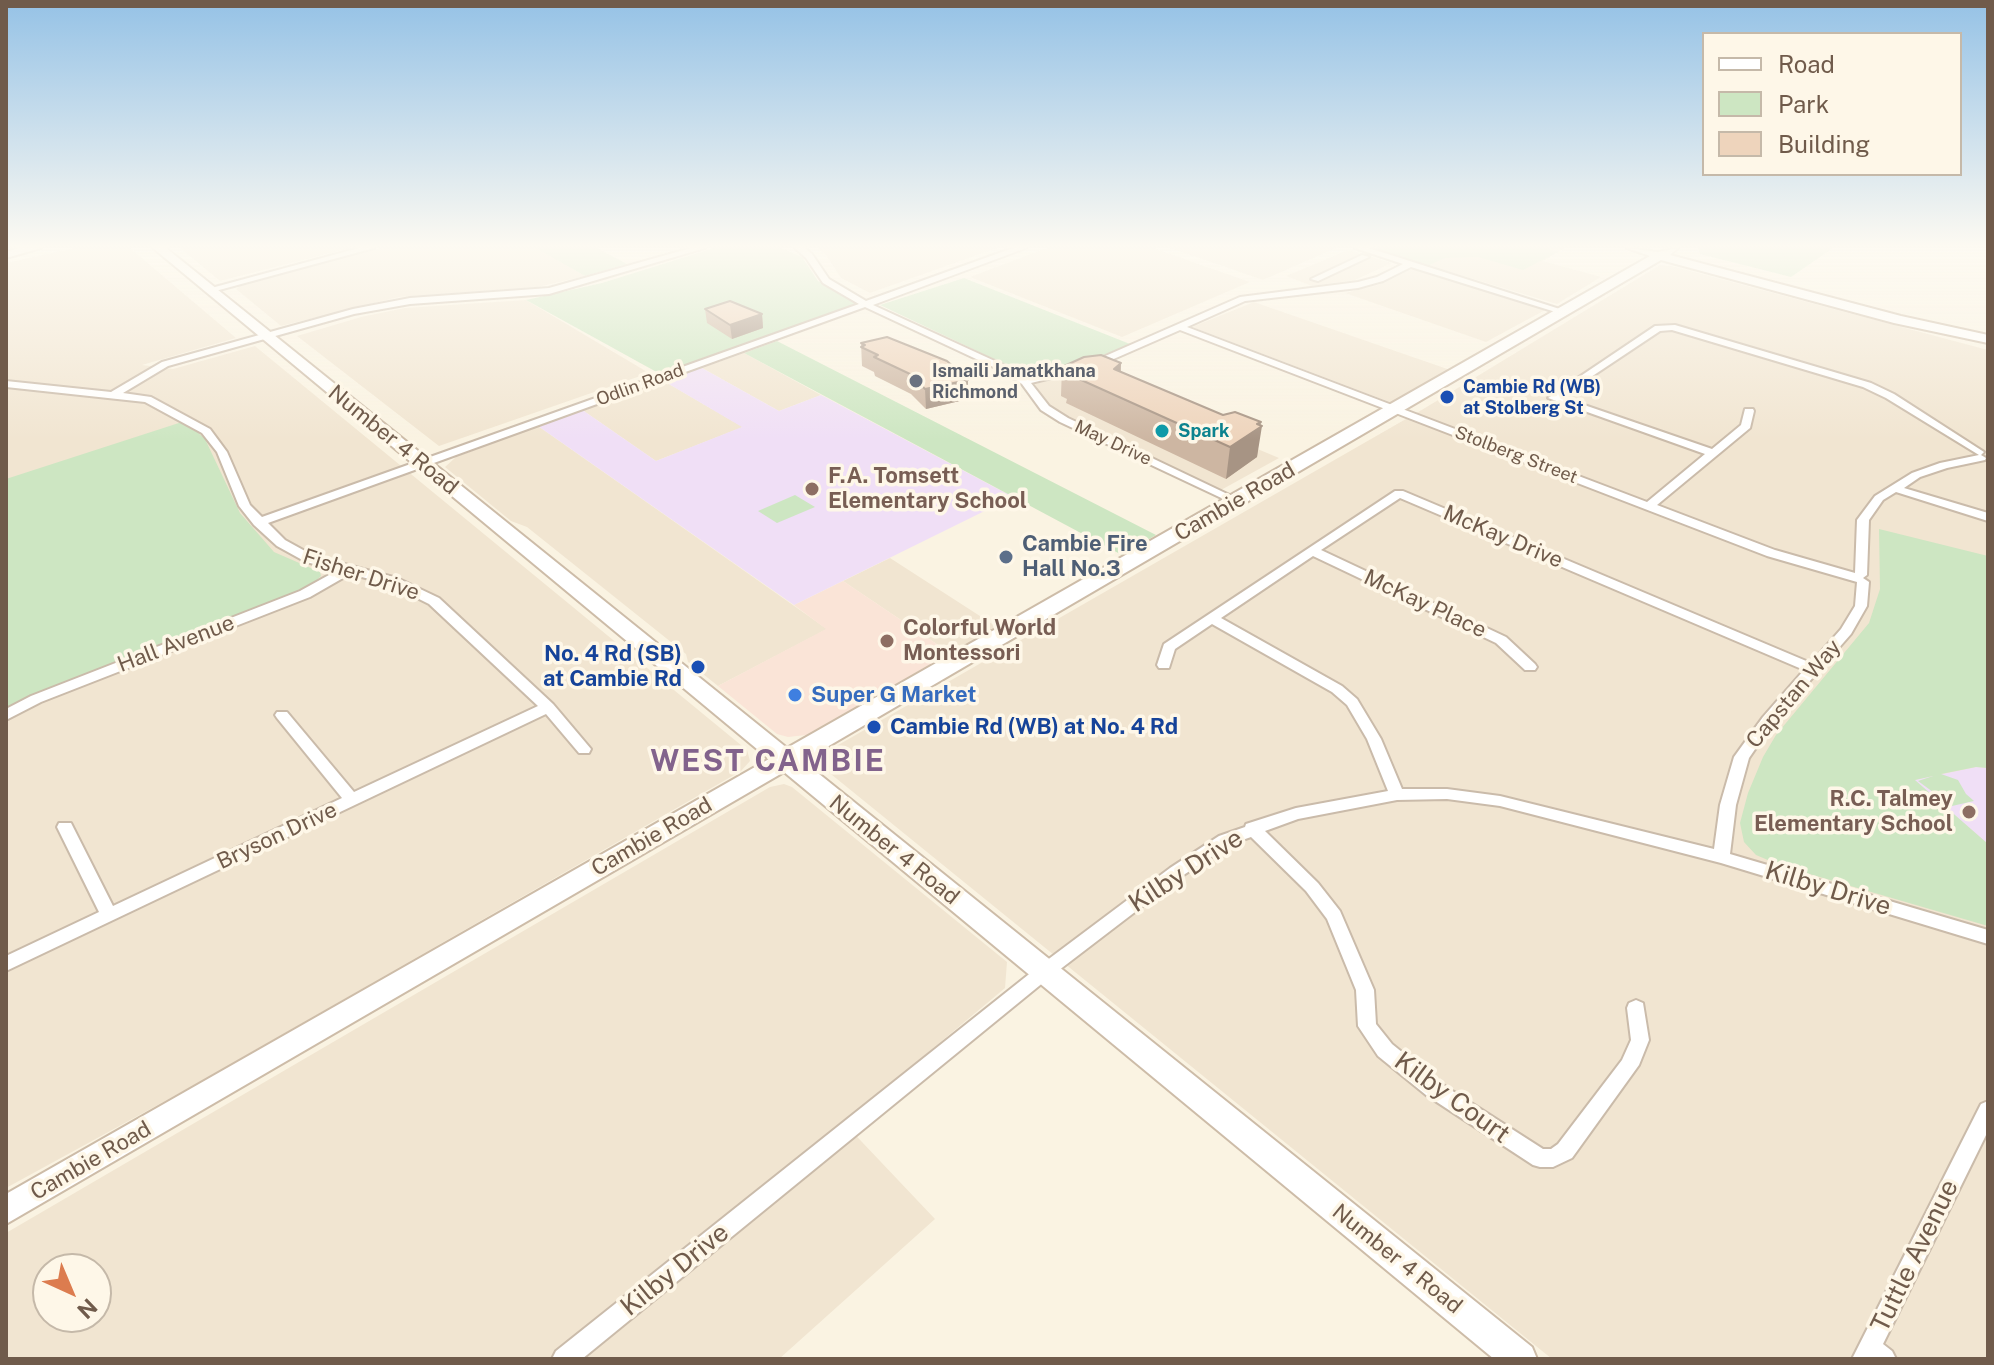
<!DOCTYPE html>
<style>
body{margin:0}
#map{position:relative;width:1994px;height:1365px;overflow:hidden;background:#faf3e2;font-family:"Public Sans",sans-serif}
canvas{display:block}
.frame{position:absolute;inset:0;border:8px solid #705b4b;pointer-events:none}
.legend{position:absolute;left:1702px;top:32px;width:260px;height:144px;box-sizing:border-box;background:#fef7e8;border:2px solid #c5b9a9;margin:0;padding:10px 14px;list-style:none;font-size:24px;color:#705b4b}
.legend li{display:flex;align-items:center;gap:16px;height:40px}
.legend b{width:40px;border:2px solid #c5b9a9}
.north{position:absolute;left:32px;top:1253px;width:80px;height:80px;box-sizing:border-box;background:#fef7e8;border:2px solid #c5b9a9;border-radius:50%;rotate:136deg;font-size:22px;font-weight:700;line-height:32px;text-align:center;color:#705b4b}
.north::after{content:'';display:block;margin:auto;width:28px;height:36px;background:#dc7c4f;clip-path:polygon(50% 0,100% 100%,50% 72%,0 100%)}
</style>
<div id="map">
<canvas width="1994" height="1365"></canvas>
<div class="frame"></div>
<ul class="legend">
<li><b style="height:10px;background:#fff"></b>Road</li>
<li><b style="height:22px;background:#cde6c2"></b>Park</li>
<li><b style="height:22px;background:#eed4bc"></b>Building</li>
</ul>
<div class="north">N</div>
</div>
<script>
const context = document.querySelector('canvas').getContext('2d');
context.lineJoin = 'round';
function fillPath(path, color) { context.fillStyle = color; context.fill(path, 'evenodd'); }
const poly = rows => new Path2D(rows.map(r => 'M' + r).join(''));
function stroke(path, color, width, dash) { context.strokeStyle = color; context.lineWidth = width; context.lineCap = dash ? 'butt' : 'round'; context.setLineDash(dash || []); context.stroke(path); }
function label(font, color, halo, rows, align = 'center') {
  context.font = font + ' "Public Sans",sans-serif'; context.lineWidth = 7; context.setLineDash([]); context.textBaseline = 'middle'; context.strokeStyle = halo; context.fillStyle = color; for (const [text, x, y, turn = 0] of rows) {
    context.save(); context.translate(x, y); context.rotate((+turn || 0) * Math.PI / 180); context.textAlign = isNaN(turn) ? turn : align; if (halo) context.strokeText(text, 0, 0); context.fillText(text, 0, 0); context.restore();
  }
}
const residential = poly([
 [74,248,130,248,236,338,142,365,173,369,255,346,747,750,750,761,741,771,207,1078,6,1188,6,263],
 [180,248,350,248,220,281],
 [381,248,538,248,585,276,538,287,399,297,281,326,236,289,242,284],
 [818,248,997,248,870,293,841,278,826,255],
 [1047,248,1153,248,1250,282,1122,337,970,277],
 [1170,248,1336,248,1263,280],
 [1369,248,1565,248,1543,261,1601,277,1557,304],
 [1348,250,1392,263,1355,280,1312,286,1286,276],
 [1660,265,1672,266,1988,350,1988,1359,1552,1359,821,766,822,758,833,748,1425,408],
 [1414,268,1547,309,1486,342,1345,293,1378,285],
 [526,300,649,373,439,446,297,336,361,317,405,308],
 [1254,302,1456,372,1400,406,1192,327],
 [744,353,821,395,779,411,702,368],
 [1079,374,1279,458,1221,490,1062,416,1043,403,1035,384],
 [662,380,743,427,656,461,581,409],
 [538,426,615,480,827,629,718,686,688,662,686,654,527,527,511,521,445,467,456,457],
 [890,558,997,627,950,653,843,581],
 [784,784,792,787,1007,962,1005,988,844,1123,935,1219,779,1359,6,1359,6,1233,770,787],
 [48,1269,96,1269,96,1317,48,1317]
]);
const commercial = poly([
 [843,581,950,653,806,735,788,737,777,734,718,686,826,629,794,605]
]);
const education = poly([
 [702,368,779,411,821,395,1013,497,794,605,538,426,581,409,656,461,742,427,662,380],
 [1976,767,1988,768,1988,844,1914,780]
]);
const green = poly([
 [536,248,597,248,627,264,585,276],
 [714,248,782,248,802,257,818,281,864,302,662,375,526,300,602,283],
 [1369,248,1544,248,1558,252,1523,270,1478,257,1445,258,1427,266],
 [1698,248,1833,248,1791,277,1700,254],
 [964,278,1130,344,1078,366,1034,378,880,305],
 [777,341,1156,535,1122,555,744,353],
 [185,421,205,439,240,513,274,552,320,572,321,576,306,590,6,709,6,479],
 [795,495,815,507,777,523,758,511],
 [1879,529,1988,556,1988,768,1976,767,1941,774,1958,780,1966,794,1974,801,1952,806,1918,781,1933,776,1915,780,1988,844,1988,926,1782,866,1756,855,1744,842,1740,823,1748,793,1763,757,1776,735,1869,623,1880,589]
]);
const minor = poly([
 [359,248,374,248,208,293,204,290,359,248],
 [691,248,705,248,549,294,410,304,354,314,168,366,123,393,151,397,210,429,227,452,250,505,262,517,859,304,823,283,806,258,795,248,805,248,812,254,829,279,866,301,1013,248,1026,248,873,305,1010,368,1027,379,1087,364,1240,297,1358,282,1377,277,1403,264,1355,248,1369,248,1569,312,1562,314,1411,267,1383,281,1358,288,1245,301,1187,327,1647,502,1705,454,1548,398,1655,326,1675,325,1871,383,1894,394,1984,452,1981,455,1986,458,1985,460,1947,468,1920,477,1904,488,1988,513,1988,521,1896,492,1883,500,1869,520,1867,575,1863,578,1869,582,1867,606,1851,634,1773,723,1749,758,1736,805,1730,854,1988,930,1988,944,1721,863,1500,806,1447,799,1397,800,1298,819,1265,831,1318,883,1340,911,1374,990,1376,1024,1392,1044,1440,1083,1543,1149,1551,1149,1558,1144,1622,1060,1631,1040,1627,1008,1629,1003,1636,1000,1643,1003,1649,1040,1639,1065,1572,1158,1553,1167,1540,1167,1533,1165,1426,1095,1378,1056,1358,1026,1356,990,1327,919,1306,891,1251,837,1231,844,1182,876,1050,977,582,1359,552,1359,556,1351,1038,967,1170,868,1219,836,1245,827,1246,824,1296,808,1388,791,1367,739,1347,705,1332,692,1212,624,1175,649,1169,668,1159,668,1157,665,1164,644,1395,491,1403,491,1811,663,1841,629,1855,606,1857,582,1767,556,1180,330,1093,368,1031,383,1049,406,1068,418,1242,501,1236,504,1232,503,1060,422,1041,410,1022,384,1004,372,865,307,268,523,285,540,314,556,397,578,439,598,553,704,591,749,589,753,579,753,546,714,6,971,6,956,99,912,57,827,59,823,71,823,113,906,342,798,277,718,275,715,277,712,287,712,354,792,538,706,429,604,389,584,350,574,310,597,41,702,6,720,6,709,31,696,300,591,338,570,306,562,277,546,254,525,239,506,217,452,202,433,145,402,6,387,6,381,111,392,162,362,353,309,410,298,549,288,691,248],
 [1672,330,1863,387,1886,398,1979,455,1940,463,1912,473,1875,496,1857,520,1855,573,1775,550,1657,505,1750,428,1754,411,1753,409,1745,409,1741,425,1712,449,1561,397,1660,331,1672,330],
 [1400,498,1804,670,1763,717,1734,757,1720,805,1714,849,1500,796,1447,789,1402,789,1381,739,1357,699,1342,686,1221,618,1313,556,1496,643,1525,670,1535,670,1537,667,1535,664,1506,637,1321,550,1400,498],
 [1362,255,1369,257,1318,281,1311,279,1362,255],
 [1988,1101,1988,1131,1883,1344,1892,1351,1896,1359,1852,1359,1981,1104,1988,1101]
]);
const secondary = poly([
 [19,248,41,248,6,258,6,252,19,248],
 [153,248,166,248,787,748,1650,256,1627,248,1658,252,1678,248,1670,255,1901,316,1988,335,1988,343,1894,323,1661,260,803,761,1532,1347,1537,1359,1494,1359,784,772,6,1224,6,1194,769,759,153,248]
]);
const wall = poly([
 [705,309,762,314,763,328,732,339,707,323],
 [861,343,968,399,926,409,911,394,875,376,874,372,862,366],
 [1121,363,1121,372,1223,415,1260,426,1257,457,1226,479,1066,403,1067,399,1061,396,1062,367]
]);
const shadedWall = poly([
 [762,314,763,328,732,339,730,325],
 [1121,363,1119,392,1114,369],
 [968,380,968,399,926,409,925,389],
 [1261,422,1260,427,1262,426,1257,457,1226,479,1230,447]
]);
const building = poly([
 [730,301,762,314,730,325,705,309,730,301],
 [887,337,947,361,968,380,925,389,910,374,874,357,878,355,861,347,865,345,861,343,887,337],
 [1101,355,1121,363,1114,369,1223,415,1235,412,1261,422,1257,424,1262,426,1230,447,1068,374,1070,370,1062,367,1084,357,1101,355]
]);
const markers = [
 [916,381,8,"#6b7280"],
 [1447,397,8,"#1a4fb4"],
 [1162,431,8,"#0f9aa8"],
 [812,489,8,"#8d6e63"],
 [1006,557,8,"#5c6f8a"],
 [887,641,8,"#8d6e63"],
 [698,667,8,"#1a4fb4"],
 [795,695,8,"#3f7fe0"],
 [874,727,8,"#1a4fb4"],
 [1969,812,8,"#8d6e63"]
];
const farWorshipnames = [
 ["Ismaili Jamatkhana",932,371],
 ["Richmond",932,392]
];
const farStreetnames = [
 ["Odlin Road",640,385,-20],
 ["May Drive",1113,443,25],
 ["Stolberg Street",1516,455,21]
];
const farTransitnames = [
 ["Cambie Rd (WB)",1463,387],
 ["at Stolberg St",1463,408]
];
const farCulturenames = [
 ["Spark",1178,431]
];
const streetNames = [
 ["Number 4 Road",393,440,39],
 ["Cambie Road",1235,502,-30],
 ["McKay Drive",1503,537,23],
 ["Fisher Drive",361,575,18],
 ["McKay Place",1425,604,25],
 ["Hall Avenue",176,644,-21],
 ["Capstan Way",1794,694,-50],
 ["Bryson Drive",277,836,-25],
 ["Cambie Road",652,837,-30],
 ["Number 4 Road",894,850,39],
 ["Cambie Road",91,1161,-30],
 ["Number 4 Road",1397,1259,39]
];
const educationNames = [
 ["F.A. Tomsett",828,476],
 ["Elementary School",828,501],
 ["Colorful World",903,628],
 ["Montessori",903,653],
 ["R.C. Talmey",1953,799,"right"],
 ["Elementary School",1953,824,"right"]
];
const serviceNames = [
 ["Cambie Fire",1022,544],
 ["Hall No.3",1022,569]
];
const transitNames = [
 ["No. 4 Rd (SB)",682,654],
 ["at Cambie Rd",682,679],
 ["Cambie Rd (WB) at No. 4 Rd",890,727,"left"]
];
const shopNames = [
 ["Super G Market",811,695]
];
const nearStreetnames = [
 ["Kilby Drive",1186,871,-33],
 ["Kilby Drive",1828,889,17],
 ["Kilby Court",1452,1098,36],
 ["Tuttle Avenue",1915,1256,-64],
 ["Kilby Drive",675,1270,-39]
];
const districtNames = [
 ["WEST CAMBIE",768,762]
];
fillPath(residential, '#f1e5d1');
fillPath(commercial, '#fae4d7');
fillPath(education, '#f0dff6');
fillPath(green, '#cde6c2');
stroke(minor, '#cabbaa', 4);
stroke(secondary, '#cdbca8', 4);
fillPath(minor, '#fff');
fillPath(secondary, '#fff');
fillPath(wall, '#cdb6a2');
fillPath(shadedWall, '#a79484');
fillPath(building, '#eed4bc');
stroke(building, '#a79484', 2);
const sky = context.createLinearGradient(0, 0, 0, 440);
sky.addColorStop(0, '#95c2e6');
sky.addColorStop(0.56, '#fdfaf2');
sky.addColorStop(1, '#fdfaf200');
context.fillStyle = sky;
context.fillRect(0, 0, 1994, 440);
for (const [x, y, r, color] of markers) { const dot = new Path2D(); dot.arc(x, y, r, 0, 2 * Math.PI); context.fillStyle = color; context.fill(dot); stroke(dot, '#fef7e8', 3); }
label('bold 18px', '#5b616d', '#fef7e8', farWorshipnames, 'left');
label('18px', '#705b4b', '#fef7e8', farStreetnames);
label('bold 18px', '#164399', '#fef7e8', farTransitnames, 'left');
label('bold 18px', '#0d838f', '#fef7e8', farCulturenames, 'left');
label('22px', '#705b4b', '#fef7e8', streetNames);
label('bold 22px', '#785e54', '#fef7e8', educationNames, 'left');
label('bold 22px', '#4e5e75', '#fef7e8', serviceNames, 'left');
label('bold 22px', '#164399', '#fef7e8', transitNames, 'right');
label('bold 22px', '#366cbe', '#fef7e8', shopNames, 'left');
label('26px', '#705b4b', '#fef7e8', nearStreetnames);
context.letterSpacing = '2px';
label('bold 30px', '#82638c', '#fef7e8', districtNames);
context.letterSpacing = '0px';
</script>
